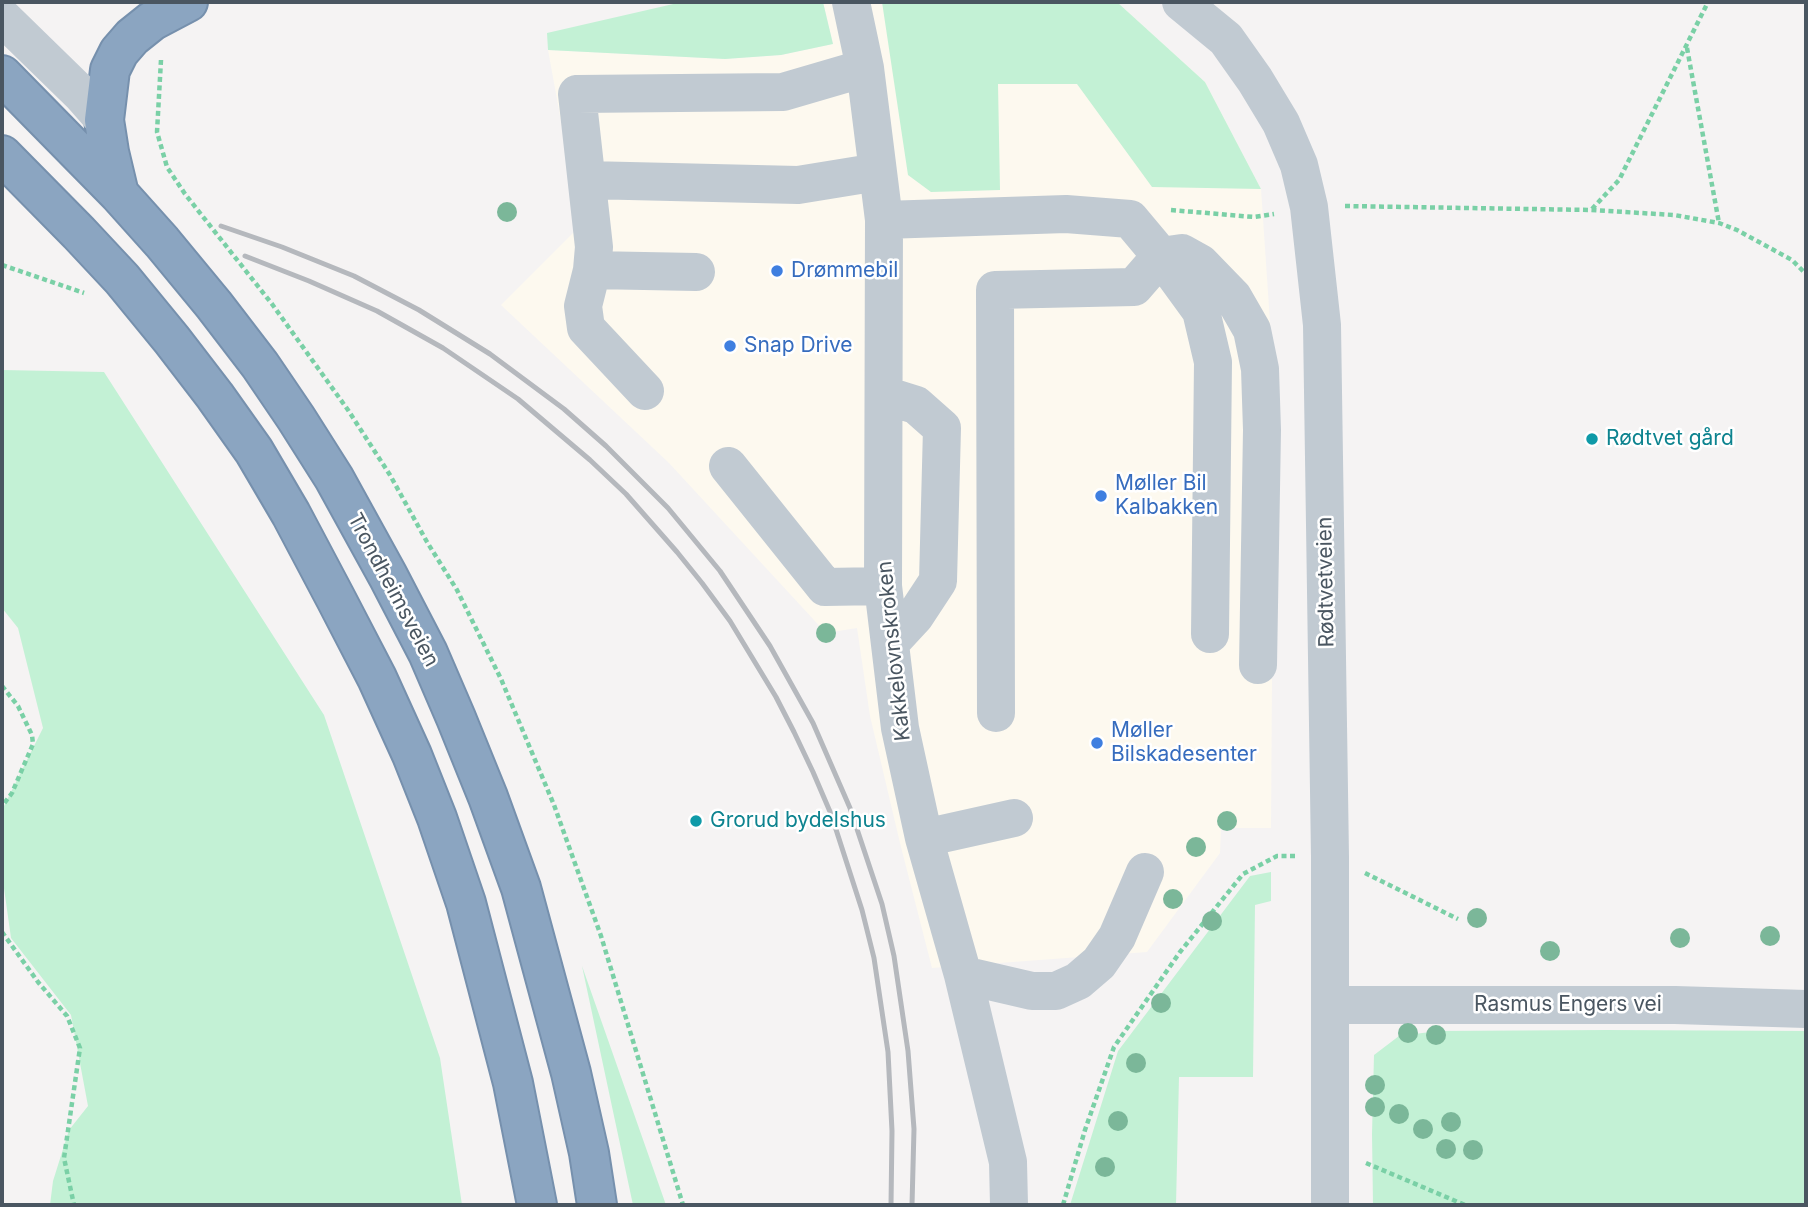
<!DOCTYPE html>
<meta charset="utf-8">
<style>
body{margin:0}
#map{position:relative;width:1808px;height:1207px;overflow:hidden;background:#f5f3f3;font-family:Inter,sans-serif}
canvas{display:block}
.frame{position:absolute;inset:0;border:4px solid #4a5661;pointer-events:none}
</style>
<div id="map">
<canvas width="1808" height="1207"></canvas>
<div class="frame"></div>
</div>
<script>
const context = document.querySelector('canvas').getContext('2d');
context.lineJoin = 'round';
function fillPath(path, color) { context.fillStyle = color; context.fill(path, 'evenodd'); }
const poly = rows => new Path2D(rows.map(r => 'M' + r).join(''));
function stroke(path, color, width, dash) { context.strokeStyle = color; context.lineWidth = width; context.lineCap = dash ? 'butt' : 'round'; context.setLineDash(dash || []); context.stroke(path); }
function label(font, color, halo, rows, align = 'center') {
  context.font = font + ' Inter,sans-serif'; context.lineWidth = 5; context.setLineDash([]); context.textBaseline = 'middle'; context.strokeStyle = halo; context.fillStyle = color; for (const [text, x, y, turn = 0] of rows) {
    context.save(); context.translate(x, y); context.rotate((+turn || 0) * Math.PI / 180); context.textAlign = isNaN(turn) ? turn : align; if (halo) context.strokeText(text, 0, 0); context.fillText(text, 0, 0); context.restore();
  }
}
const commercial = poly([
 [823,2,1117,2,1205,82,1261,189,1274,381,1271,828,1221,828,1220,853,1147,952,932,968,900,843,870,716,857,628,826,633,669,463,501,305,580,226,548,50,725,59,781,55,833,44]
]);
const green = poly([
 [682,2,823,2,833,44,781,55,725,59,548,50,547,33],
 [882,2,1117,2,1205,82,1261,189,1152,187,1077,84,998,84,1000,190,931,192,908,175],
 [2,370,104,372,324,715,440,1058,462,1205,50,1205,53,1181,69,1130,88,1106,71,1015,11,938,2,874,2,810,43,728,18,628,2,608],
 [1271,872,1271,901,1255,905,1253,1077,1179,1077,1176,1205,1070,1205,1118,1051,1250,876],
 [582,966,666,1205,633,1205],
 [1607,1030,1806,1031,1806,1205,1373,1205,1372,1134,1374,1055,1399,1036,1438,1031]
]);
const path = poly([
 [1687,48,1719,223],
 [161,60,157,132,167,167,185,194,272,304,348,410,390,475,427,542,457,590,501,679,554,805,601,936,683,1205],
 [1345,206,1591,210,1674,215,1719,223,1737,230,1792,260,1806,274],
 [1592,209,1619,180,1708,2],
 [1171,210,1254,217,1274,214],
 [2,265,84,293],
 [2,686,18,706,32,735,33,744,12,793,2,806],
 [1365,873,1458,919],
 [2,932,38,982,67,1016,80,1048,64,1158,74,1205],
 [1366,1163,1465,1205],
 [1063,1205,1085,1130,1114,1047,1180,952,1243,874,1277,856,1296,856]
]);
const minor = poly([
 [851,2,865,68,884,220,883,586,900,728,924,838,963,975,1008,1162,1009,1205],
 [1181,2,1226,39,1255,80,1281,123,1299,165,1309,207,1322,325,1330,857,1330,1205],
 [2,17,82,95,104,120],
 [587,180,798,185,878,172],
 [884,220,1066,214,1130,219,1161,256,1201,311,1213,362,1210,634],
 [592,270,696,272],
 [645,391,586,328,583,306,592,270,594,247,577,94,783,92,865,68],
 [884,395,916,405,942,428,938,581,915,616,890,643],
 [728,466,825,587,883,586],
 [996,713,995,290,1134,287,1161,256,1182,253,1200,263,1233,297,1252,330,1260,369,1262,430,1258,665],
 [924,838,1014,818],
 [963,975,1032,991,1056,991,1078,981,1099,963,1117,937,1145,872],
 [1330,1005,1675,1005,1806,1009]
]);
const highway = poly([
 [2,75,119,194,162,242,214,305,260,365,296,418,334,478,388,576,428,653,456,718,488,797,521,888,571,1073,589,1153,597,1205],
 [2,155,79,233,122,279,172,340,215,396,254,451,291,514,336,599,377,678,412,755,437,818,466,903,513,1083,537,1205],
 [119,194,109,152,104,120,110,70,119,52,132,37,152,21,188,2]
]);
const rail = poly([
 [221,226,282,247,354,276,419,310,490,354,564,409,606,446,668,508,720,571,770,646,813,723,850,808,882,904,894,956,908,1051,914,1129,912,1205],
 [245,256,309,281,377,311,443,348,518,399,590,460,626,494,677,552,702,583,730,621,776,697,794,732,813,772,831,814,862,910,874,958,888,1052,892,1131,891,1205]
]);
const trees = [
 [507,212],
 [826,633],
 [1227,821],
 [1196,847],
 [1173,899],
 [1477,918],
 [1212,921],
 [1770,936],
 [1680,938],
 [1550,951],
 [1161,1003],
 [1408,1033],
 [1436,1035],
 [1136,1063],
 [1375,1085],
 [1375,1107],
 [1399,1114],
 [1118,1121],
 [1451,1122],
 [1423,1129],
 [1446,1149],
 [1473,1150],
 [1105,1167]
];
const markers = [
 [777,271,7,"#3f7fe0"],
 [730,346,7,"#3f7fe0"],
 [1592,439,7,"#0f9aa8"],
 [1101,496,7,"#3f7fe0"],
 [1097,743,7,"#3f7fe0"],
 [696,821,7,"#0f9aa8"]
];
const shopNames = [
 ["Drømmebil",791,271],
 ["Snap Drive",744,346],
 ["Møller Bil",1115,484],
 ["Kalbakken",1115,508],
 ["Møller",1111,731],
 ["Bilskadesenter",1111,755]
];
const cultureNames = [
 ["Rødtvet gård",1606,439],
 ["Grorud bydelshus",710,821]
];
const streetNames = [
 ["Rødtvetveien",1326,582,-91],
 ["Trondheimsveien",393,590,62],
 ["Kakkelovnskroken",894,651,-96],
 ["Rasmus Engers vei",1568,1005]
];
fillPath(commercial, '#fdf9ef');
fillPath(green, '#c3f1d5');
stroke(highway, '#7690ad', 42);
stroke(path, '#7ad0a6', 4.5, [5, 3.5]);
stroke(minor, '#c1cad2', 38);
stroke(highway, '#8ba5c1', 38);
stroke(rail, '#b5b8bd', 5);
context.fillStyle = '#7bb799';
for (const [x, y] of trees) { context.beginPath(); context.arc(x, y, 10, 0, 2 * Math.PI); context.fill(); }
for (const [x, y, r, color] of markers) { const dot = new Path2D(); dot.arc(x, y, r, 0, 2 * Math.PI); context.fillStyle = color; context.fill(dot); stroke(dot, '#fff', 2.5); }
label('21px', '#366cbe', '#fff', shopNames, 'left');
label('21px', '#0d838f', '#fff', cultureNames, 'left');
label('21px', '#4a5661', '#fff', streetNames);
</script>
